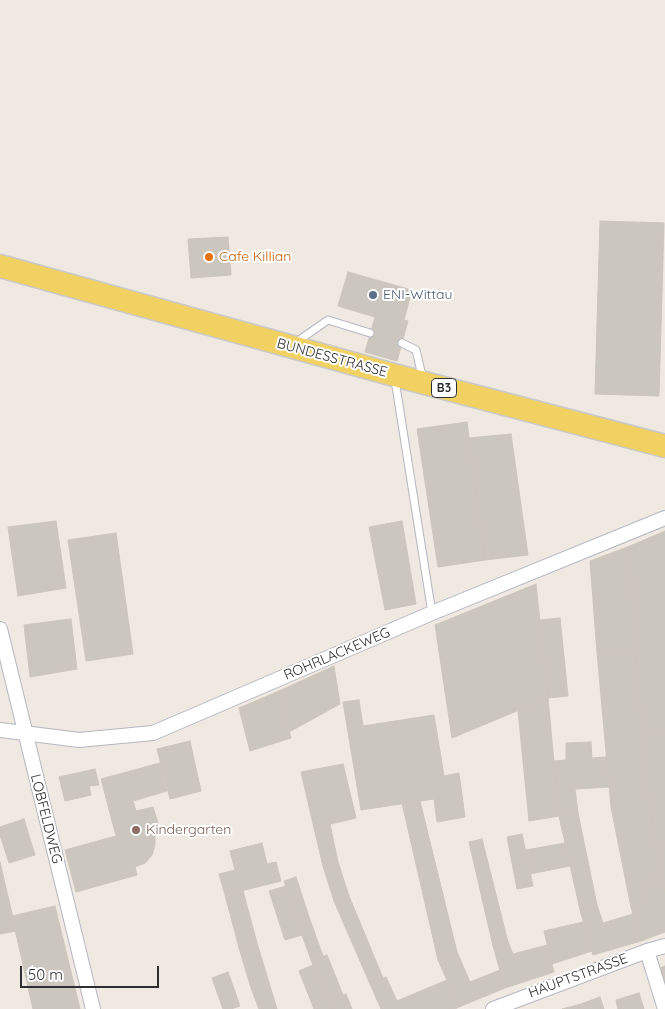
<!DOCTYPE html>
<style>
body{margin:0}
#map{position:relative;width:665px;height:1009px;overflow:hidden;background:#efe9e1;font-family:Quicksand,sans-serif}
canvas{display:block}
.scale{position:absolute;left:20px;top:966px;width:139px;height:22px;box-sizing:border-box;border:2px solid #2e2e2e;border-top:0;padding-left:6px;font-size:15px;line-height:18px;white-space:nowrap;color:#2e2e2e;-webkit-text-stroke:4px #fff;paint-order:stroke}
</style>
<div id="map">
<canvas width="665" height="1009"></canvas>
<div class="scale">50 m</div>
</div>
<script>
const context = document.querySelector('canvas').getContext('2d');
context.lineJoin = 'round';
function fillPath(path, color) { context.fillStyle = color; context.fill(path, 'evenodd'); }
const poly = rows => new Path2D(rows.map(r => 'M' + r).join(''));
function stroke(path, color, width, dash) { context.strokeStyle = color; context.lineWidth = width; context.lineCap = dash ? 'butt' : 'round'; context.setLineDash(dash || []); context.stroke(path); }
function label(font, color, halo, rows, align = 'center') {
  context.font = font + ' Quicksand,sans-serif'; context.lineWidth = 4; context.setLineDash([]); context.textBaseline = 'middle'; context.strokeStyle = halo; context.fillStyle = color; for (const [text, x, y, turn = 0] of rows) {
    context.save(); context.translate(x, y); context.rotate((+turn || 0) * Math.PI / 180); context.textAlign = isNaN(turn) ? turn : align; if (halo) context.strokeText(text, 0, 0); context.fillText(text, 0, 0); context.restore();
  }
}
const building = poly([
 [600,221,664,223,659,396,595,394,600,221],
 [228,237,231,275,191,278,188,239,228,237],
 [348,272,412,290,404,320,408,321,397,361,365,352,375,317,338,306,348,272],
 [467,422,485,560,438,567,417,429,467,422],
 [511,434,528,555,485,560,469,438,511,434],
 [56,521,66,588,18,596,8,527,56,521],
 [402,521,416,604,385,610,369,527,402,521],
 [665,531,665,732,642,734,635,649,630,546,665,531],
 [116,533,133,654,86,661,68,540,116,533],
 [630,546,635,649,597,652,590,561,630,546],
 [536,584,548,698,452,738,435,625,536,584],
 [560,618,568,696,548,698,540,620,560,618],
 [71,619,77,669,30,677,24,625,71,619],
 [635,649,648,798,662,877,643,882,647,902,631,907,611,807,597,652,635,649],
 [334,666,340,704,289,732,279,691,334,666],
 [279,691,291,738,250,751,239,708,279,691],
 [548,698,559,816,529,821,518,711,548,698],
 [359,700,363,726,434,715,444,776,459,773,465,817,437,822,434,799,361,810,343,702,359,700],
 [665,732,665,846,657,848,648,798,642,734,665,732],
 [190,741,201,791,170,799,157,749,190,741],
 [591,742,592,758,606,757,609,787,575,789,578,813,559,816,554,761,566,760,566,743,591,742],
 [160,763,167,791,133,801,136,811,153,807,159,826,156,826,158,835,155,836,155,845,152,855,145,863,135,867,137,875,76,892,65,850,116,836,101,779,160,763],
 [343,764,356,818,314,828,301,772,343,764],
 [95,769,99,785,89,786,91,795,65,801,59,777,95,769],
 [420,801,457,952,438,960,402,803,420,801],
 [578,813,597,905,580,910,559,816,578,813],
 [24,819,35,855,9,863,0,835,0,827,24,819],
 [330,824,338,862,323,866,314,828,330,824],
 [522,834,533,886,517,889,507,837,522,834],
 [482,839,508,942,493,946,469,842,482,839],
 [262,843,267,864,276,862,281,881,225,895,219,874,235,870,230,851,262,843],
 [565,843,570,866,530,874,526,850,565,843],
 [665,846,665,892,657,848,665,846],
 [0,862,16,931,0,934,0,862],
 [338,862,349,896,334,901,323,866,338,862],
 [296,877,309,917,297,921,284,881,296,877],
 [662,877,665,892,665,932,641,941,631,907,647,902,643,882,662,877],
 [286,886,302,935,285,940,269,891,286,886],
 [243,891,257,943,239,948,225,895,243,891],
 [349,896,383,978,370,984,334,901,349,896],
 [597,905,603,923,633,914,641,941,593,955,580,910,597,905],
 [55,906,80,1009,33,1009,12,916,55,906],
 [309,917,323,956,311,960,297,921,309,917],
 [583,922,592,951,552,964,544,931,583,922],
 [508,942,513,954,547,945,554,972,505,988,493,946,508,942],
 [257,943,277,1009,259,1009,251,988,239,948,257,943],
 [457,952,470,982,500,970,505,988,459,1007,438,960,457,952],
 [327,955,343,995,329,1002,311,960,327,955],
 [313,965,329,1002,332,1009,314,1009,299,971,313,965],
 [665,966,665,985,658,969,665,966],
 [228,972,240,1006,231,1009,223,1009,212,978,228,972],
 [386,977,397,1001,447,980,459,1007,455,1009,381,1009,370,984,386,977],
 [639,993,644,1009,618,1009,616,1000,639,993],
 [346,994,352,1009,332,1009,329,1002,346,994],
 [600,997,604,1009,579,1009,578,1005,600,997],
 [578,1005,579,1009,562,1009,578,1005]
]);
const service = poly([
 [295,343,328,320,370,333],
 [402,343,416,350,423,380],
 [395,380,432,613]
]);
const minor = poly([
 [0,629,93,1009],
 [0,730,79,740,153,733,432,613,665,518],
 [647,951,665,1009],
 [493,1009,647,951,665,946]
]);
const primary = poly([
 [0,266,394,375,665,446]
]);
const markers = [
 [209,257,5,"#e8710a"],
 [373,295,5,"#5c6f8a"],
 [136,830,5,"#8d6e63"]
];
const shields = [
 [444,388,25]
];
const shieldNames = [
 ["B3",444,388]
];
const foodNames = [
 ["Cafe Killian",219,257]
];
const serviceNames = [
 ["ENI-Wittau",383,295]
];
const streetNames = [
 ["BUNDESSTRASSE",332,358,15],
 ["ROHRLACKEWEG",337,654,-23],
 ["LOBFELDWEG",46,819,76],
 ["HAUPTSTRASSE",578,976,-20]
];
const educationNames = [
 ["Kindergarten",146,830]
];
fillPath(building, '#cbc7bf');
stroke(building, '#cbc5ba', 1);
stroke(service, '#b4b7c1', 9);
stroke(minor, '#b4b7c1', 16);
stroke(primary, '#c9c9c9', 25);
stroke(service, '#fff', 7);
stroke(minor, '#fff', 14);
stroke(primary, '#f2d163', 22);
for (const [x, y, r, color] of markers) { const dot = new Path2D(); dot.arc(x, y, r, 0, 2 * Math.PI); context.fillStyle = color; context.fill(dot); stroke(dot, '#fff', 2); }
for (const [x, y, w] of shields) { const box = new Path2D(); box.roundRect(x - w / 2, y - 9.5, w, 19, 4); context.fillStyle = '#fff'; context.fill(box); stroke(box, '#2e2e2e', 1); }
label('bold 12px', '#2e2e2e', null, shieldNames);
label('14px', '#c56008', '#fff', foodNames, 'left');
label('14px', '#4e5e75', '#fff', serviceNames, 'left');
label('14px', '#2e2e2e', '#fff', streetNames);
label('14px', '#785e54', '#fff', educationNames, 'left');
</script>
